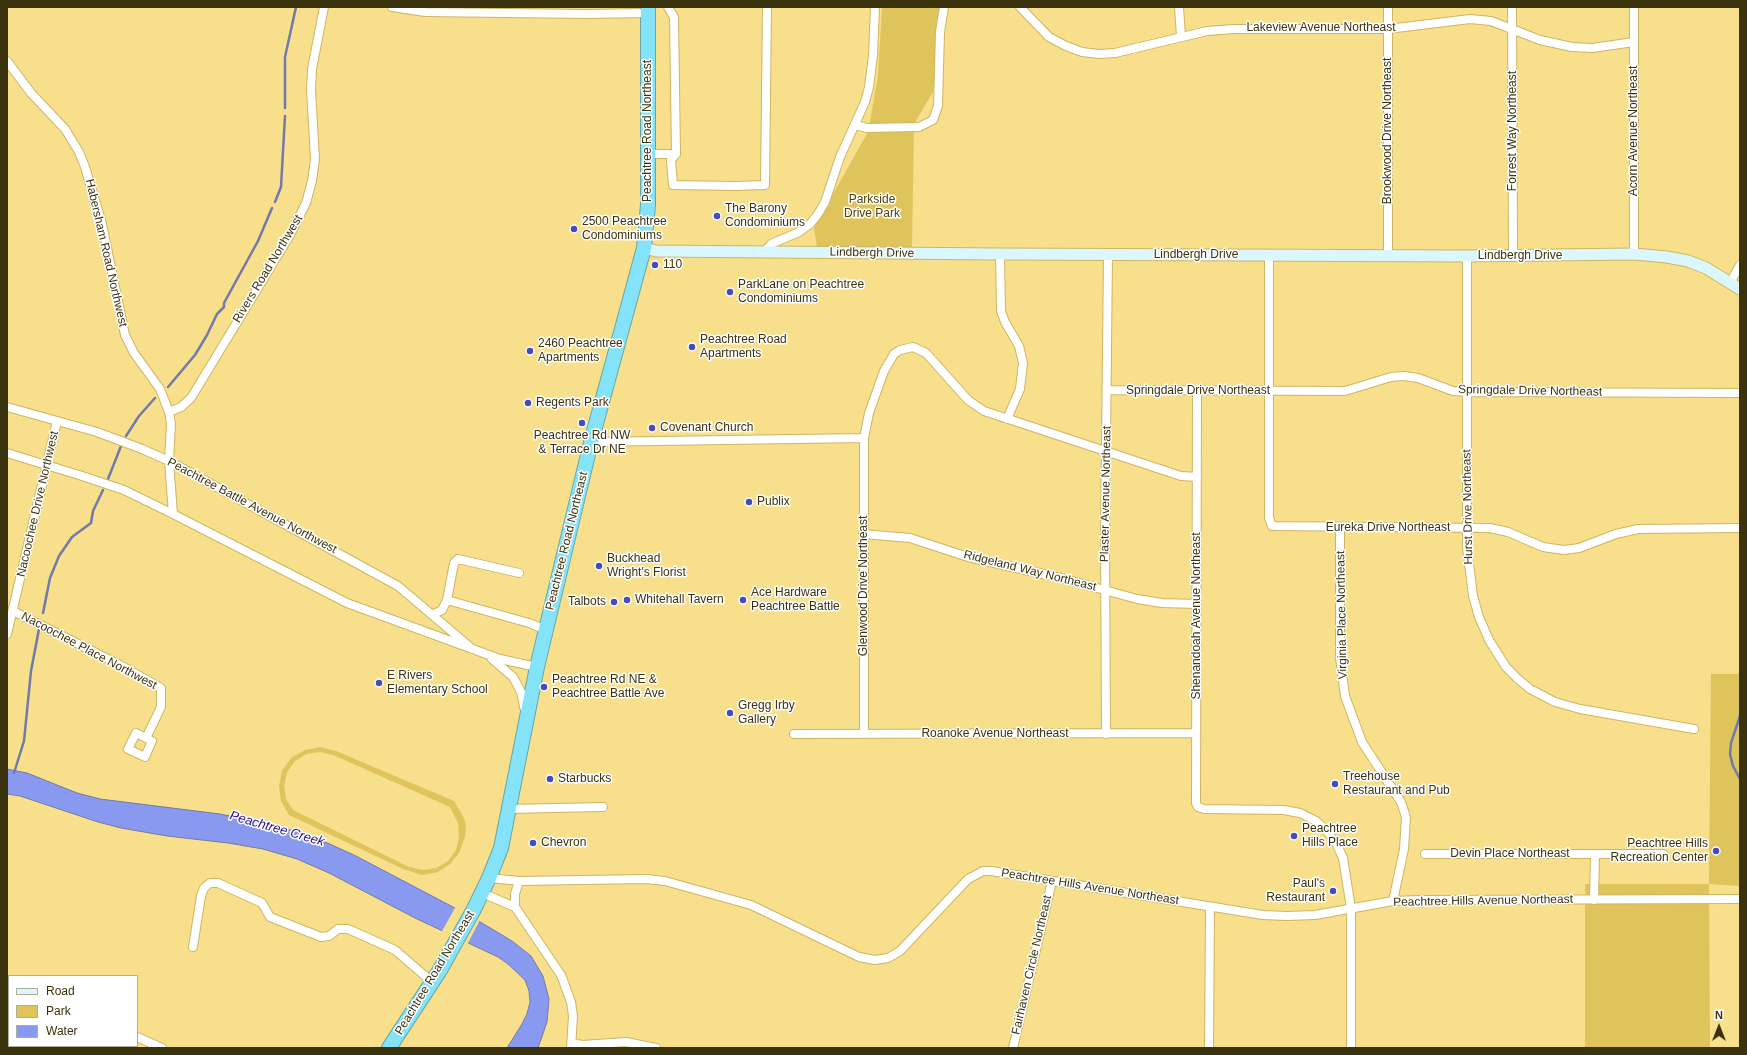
<!DOCTYPE html>
<style>
body{margin:0}
#map{position:relative;width:1747px;height:1055px;overflow:hidden;background:#f7df8b;font-family:Helvetica,sans-serif}
canvas{display:block}
.frame{position:absolute;inset:0;border:8px solid #3a310d;pointer-events:none}
.legend{position:absolute;left:8px;top:975px;width:130px;height:72px;box-sizing:border-box;background:#fff;border:1px solid #b0ad9e;margin:0;padding:5px 7px;list-style:none;font-size:12px;color:#3a310d}
.legend li{display:flex;align-items:center;gap:8px;height:20px}
.legend b{width:20px;border:1px solid #b0ad9e}
.north{position:absolute;left:1699px;top:1007px;width:40px;height:40px;-webkit-text-stroke:3px #fff;paint-order:stroke;rotate:0deg;font-size:11px;font-weight:700;line-height:16px;text-align:center;color:#3a310d}
.north::after{content:'';display:block;margin:auto;width:14px;height:18px;background:#3a310d;clip-path:polygon(50% 0,100% 100%,50% 72%,0 100%)}
</style>
<div id="map">
<canvas width="1747" height="1055"></canvas>
<div class="frame"></div>
<ul class="legend">
<li><b style="height:5px;background:#daf7fd"></b>Road</li>
<li><b style="height:11px;background:#dfc35b"></b>Park</li>
<li><b style="height:11px;background:#8999ef"></b>Water</li>
</ul>
<div class="north">N</div>
</div>
<script>
const context = document.querySelector('canvas').getContext('2d');
context.lineJoin = 'round';
function fillPath(path, color) { context.fillStyle = color; context.fill(path, 'evenodd'); }
const poly = rows => new Path2D(rows.map(r => 'M' + r).join(''));
function stroke(path, color, width, dash) { context.strokeStyle = color; context.lineWidth = width; context.lineCap = dash ? 'butt' : 'round'; context.setLineDash(dash || []); context.stroke(path); }
function label(font, color, halo, rows, align = 'center') {
  context.font = font + ' Helvetica,sans-serif'; context.lineWidth = 3; context.setLineDash([]); context.textBaseline = 'middle'; context.strokeStyle = halo; context.fillStyle = color; for (const [text, x, y, turn = 0] of rows) {
    context.save(); context.translate(x, y); context.rotate((+turn || 0) * Math.PI / 180); context.textAlign = isNaN(turn) ? turn : align; if (halo) context.strokeText(text, 0, 0); context.fillText(text, 0, 0); context.restore();
  }
}
const green = poly([
 [882,7,943,7,933,92,914,124,912,247,817,247,814,228,868,132,878,76],
 [1711,674,1740,674,1740,886,1709,884,1710,1048,1585,1048,1585,884,1709,884],
 [320,747,336,751,454,801,464,818,466,826,465,837,459,853,450,864,438,872,422,875,403,869,289,815,281,801,279,786,282,771,291,758,305,750],
 [320,752,333,755,450,807,458,823,459,837,456,850,448,861,436,868,423,870,409,867,293,810,286,799,284,786,287,772,295,761,306,754]
]);
const water = poly([
 [7,769,27,773,77,793,100,799,220,814,266,823,312,836,356,856,472,917,512,941,531,956,543,976,549,999,547,1022,538,1048,507,1048,522,1024,527,1014,530,1002,529,991,525,980,508,964,498,957,415,918,329,873,297,859,263,849,228,843,167,836,121,828,98,822,20,796,7,794,7,769]
]);
const pier = poly([
 [456,906,480,920,467,945,441,933]
]);
const stream = poly([
 [285,108,285,57,296,7],
 [275,202,281,187,285,116],
 [168,387,195,355,207,335,217,314,224,307,224,303,258,241,272,208],
 [126,436,139,416,155,398],
 [108,479,121,446],
 [43,613,50,578,59,556,72,537,91,523,93,511,103,490],
 [1740,716,1731,743,1730,754,1733,766,1740,779],
 [14,773,24,741,31,671,39,629]
]);
const street = poly([
 [392,7,425,12,586,14,648,13],
 [668,7,674,17,676,154,671,160,673,185,735,186,765,185,767,7],
 [1020,7,1049,37,1066,46,1082,52,1099,54,1115,53,1207,31,1234,29,1388,29,1470,19,1491,21,1540,40,1572,47,1592,48,1634,42],
 [1179,7,1181,36],
 [1388,7,1388,255],
 [1512,7,1513,256],
 [7,61,31,93,65,129,79,152,85,167,102,224,125,335,134,353,160,389,169,412,171,424,169,461,173,514],
 [855,125,867,128,919,127,933,120,938,106,940,32,944,7],
 [649,154,676,154],
 [765,251,771,244,799,232,810,224,818,214,825,202,840,157,865,102,869,87,873,55,875,7],
 [1000,254,1001,311,1005,322,1019,346,1023,363,1020,389,1007,419],
 [1634,254,1634,7],
 [1269,255,1269,518,1272,526,1490,528,1508,532,1543,547,1564,550,1579,548,1616,534,1638,529,1740,528],
 [1467,256,1467,547,1473,596,1479,617,1489,640,1506,667,1518,679,1530,689,1555,702,1580,709,1694,729],
 [1730,283,1740,265],
 [1108,390,1345,391,1391,377,1404,376,1418,378,1453,391,1466,392,1740,393],
 [1197,391,1196,803,1198,807,1204,809,1284,810,1300,813,1316,821,1328,832,1337,845,1343,858,1351,908,1351,1048],
 [7,407,97,432,142,449,169,461,398,586,470,647],
 [169,412,181,407,191,398,290,235,306,203,312,181,315,159,311,90,312,69,324,7],
 [591,442,864,438],
 [7,453,79,475,124,490,173,514,347,603,500,659,537,667],
 [1340,528,1340,657,1345,696,1362,742,1401,802,1406,817,1404,849,1393,901],
 [863,534,910,538,968,557,1065,579,1137,599,1162,603,1197,604],
 [447,600,529,623,546,630],
 [13,611,120,665,161,688,161,707,146,738],
 [434,614,442,610,447,600,454,563,458,559,519,573],
 [7,634,57,421],
 [492,659,513,677,521,692,525,711],
 [136,733,152,741,145,757,128,749,136,733],
 [794,734,1196,733],
 [864,734,864,438,869,413,884,371,894,354,900,350,913,347,926,353,968,400,984,411,1181,476,1197,477],
 [1106,734,1105,539,1108,255],
 [508,809,603,807],
 [1425,854,1663,854],
 [489,878,519,881,646,879,665,881,751,905,859,957,875,960,888,958,900,951,968,879,983,871,991,871,1263,915,1287,916,1315,915,1393,901,1419,900,1740,899],
 [482,893,515,907,561,975,571,1002,573,1016,571,1048],
 [1594,900,1595,854],
 [515,907,515,894,519,881],
 [193,947,201,896,204,888,210,883,218,883,262,903,270,917,321,937,329,936,338,929,348,929,395,950,432,982],
 [7,981,9,982],
 [137,1037,162,1048],
 [572,1043,582,1045,626,1042,656,1048],
 [1013,1048,1052,881],
 [1209,1048,1210,907]
]);
const secondary = poly([
 [644,248,656,251,1000,254,1467,256,1634,254,1667,257,1688,261,1706,268,1740,289]
]);
const highway = poly([
 [389,1048,440,970,474,909,489,878,501,848,537,667,591,442,644,248,648,205,648,7]
]);
const markers = [
 [717,216,4,"#434bbf"],
 [574,229,4,"#434bbf"],
 [655,265,4,"#434bbf"],
 [730,292,4,"#434bbf"],
 [692,347,4,"#434bbf"],
 [530,351,4,"#434bbf"],
 [528,403,4,"#434bbf"],
 [582,423,4,"#434bbf"],
 [652,428,4,"#434bbf"],
 [749,502,4,"#434bbf"],
 [599,566,4,"#434bbf"],
 [627,600,4,"#434bbf"],
 [743,600,4,"#434bbf"],
 [614,602,4,"#434bbf"],
 [379,683,4,"#434bbf"],
 [544,687,4,"#434bbf"],
 [730,713,4,"#434bbf"],
 [550,779,4,"#434bbf"],
 [1335,784,4,"#434bbf"],
 [1294,836,4,"#434bbf"],
 [533,843,4,"#434bbf"],
 [1716,851,4,"#434bbf"],
 [1333,891,4,"#434bbf"]
];
const streetNames = [
 ["Lakeview Avenue Northeast",1321,28],
 ["Peachtree Road Northeast",648,131,-90],
 ["Brookwood Drive Northeast",1388,131,-90],
 ["Forrest Way Northeast",1513,131,-90],
 ["Acorn Avenue Northeast",1634,131,-90],
 ["Habersham Road Northwest",106,253,77],
 ["Lindbergh Drive",872,253,1],
 ["Lindbergh Drive",1196,255],
 ["Lindbergh Drive",1520,256],
 ["Rivers Road Northwest",268,269,-59],
 ["Springdale Drive Northeast",1198,391],
 ["Springdale Drive Northeast",1530,391,1],
 ["Plaster Avenue Northeast",1106,494,-89],
 ["Nacoochee Drive Northwest",38,504,-77],
 ["Peachtree Battle Avenue Northwest",252,506,28],
 ["Hurst Drive Northeast",1468,507,-91],
 ["Eureka Drive Northeast",1388,528],
 ["Peachtree Road Northeast",567,541,-76],
 ["Ridgeland Way Northeast",1030,571,14],
 ["Glenwood Drive Northeast",864,586,-90],
 ["Virginia Place Northeast",1342,615,-91],
 ["Shenandoah Avenue Northeast",1197,616,-90],
 ["Nacoochee Place Northwest",89,651,28],
 ["Roanoke Avenue Northeast",995,734],
 ["Devin Place Northeast",1510,854],
 ["Peachtree Hills Avenue Northeast",1090,887,9],
 ["Peachtree Hills Avenue Northeast",1483,901,-1],
 ["Fairhaven Circle Northeast",1032,965,-77],
 ["Peachtree Road Northeast",435,973,-59]
];
const parkNames = [
 ["Parkside",872,200],
 ["Drive Park",872,214]
];
const poiNames = [
 ["The Barony",725,209],
 ["Condominiums",725,223],
 ["2500 Peachtree",582,222],
 ["Condominiums",582,236],
 ["110",663,265],
 ["ParkLane on Peachtree",738,285],
 ["Condominiums",738,299],
 ["Peachtree Road",700,340],
 ["Apartments",700,354],
 ["2460 Peachtree",538,344],
 ["Apartments",538,358],
 ["Regents Park",536,403],
 ["Covenant Church",660,428],
 ["Peachtree Rd NW",582,436,"center"],
 ["& Terrace Dr NE",582,450,"center"],
 ["Publix",757,502],
 ["Buckhead",607,559],
 ["Wright's Florist",607,573],
 ["Ace Hardware",751,593],
 ["Peachtree Battle",751,607],
 ["Whitehall Tavern",635,600],
 ["Talbots",606,602,"right"],
 ["E Rivers",387,676],
 ["Elementary School",387,690],
 ["Peachtree Rd NE &",552,680],
 ["Peachtree Battle Ave",552,694],
 ["Gregg Irby",738,706],
 ["Gallery",738,720],
 ["Treehouse",1343,777],
 ["Restaurant and Pub",1343,791],
 ["Starbucks",558,779],
 ["Peachtree",1302,829],
 ["Hills Place",1302,843],
 ["Chevron",541,843],
 ["Peachtree Hills",1708,844,"right"],
 ["Recreation Center",1708,858,"right"],
 ["Paul's",1325,884,"right"],
 ["Restaurant",1325,898,"right"]
];
const waterNames = [
 ["Peachtree Creek",277,829,16]
];
fillPath(green, '#dfc35b');
fillPath(water, '#8999ef');
stroke(water, '#717aab', 1);
fillPath(pier, '#f7df8b');
stroke(stream, '#717aab', 2.5);
stroke(street, '#cdb663', 10);
stroke(secondary, '#cdb663', 13);
stroke(highway, '#6aa5a6', 16);
stroke(street, '#fff', 8);
stroke(secondary, '#daf7fd', 11);
stroke(highway, '#84e3f9', 14);
for (const [x, y, r, color] of markers) { const dot = new Path2D(); dot.arc(x, y, r, 0, 2 * Math.PI); context.fillStyle = color; context.fill(dot); stroke(dot, '#fff', 1.5); }
label('12px', '#3a310d', '#fff', streetNames);
label('12px', '#514206', '#fff', parkNames);
label('12px', '#3a310d', '#fff', poiNames, 'left');
label('italic 13px', '#220e90', '#fff', waterNames);
</script>
